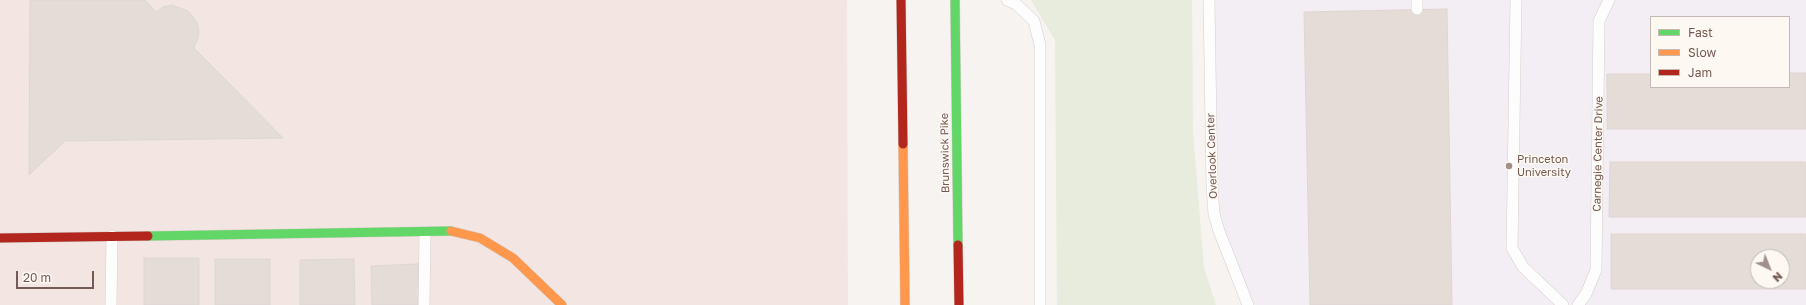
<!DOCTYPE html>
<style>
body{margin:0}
#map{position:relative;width:1806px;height:305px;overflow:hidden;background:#f6f3f0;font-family:"Golos Text",sans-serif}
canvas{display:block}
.legend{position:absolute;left:1650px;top:16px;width:140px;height:72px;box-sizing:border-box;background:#fdf8f2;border:1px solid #c6b9b2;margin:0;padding:5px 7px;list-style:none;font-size:12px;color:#735a52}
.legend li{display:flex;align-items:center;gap:8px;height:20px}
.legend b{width:20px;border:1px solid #c6b9b2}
.north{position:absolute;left:1750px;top:249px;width:40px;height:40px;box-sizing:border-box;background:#fdf8f2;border:1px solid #c6b9b2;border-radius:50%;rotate:137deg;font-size:11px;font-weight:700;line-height:16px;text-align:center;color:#735a52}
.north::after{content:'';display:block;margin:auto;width:14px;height:18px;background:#a19089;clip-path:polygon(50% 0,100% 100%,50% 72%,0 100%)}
.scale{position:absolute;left:16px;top:271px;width:78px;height:18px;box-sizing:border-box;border:2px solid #735a52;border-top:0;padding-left:5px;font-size:12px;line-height:14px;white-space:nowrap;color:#735a52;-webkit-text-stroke:3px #fdf8f2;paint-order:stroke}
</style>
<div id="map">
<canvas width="1806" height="305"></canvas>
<ul class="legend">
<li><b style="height:5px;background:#63d668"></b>Fast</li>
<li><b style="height:5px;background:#ff974d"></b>Slow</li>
<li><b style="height:5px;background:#b3261e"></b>Jam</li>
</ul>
<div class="north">N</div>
<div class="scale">20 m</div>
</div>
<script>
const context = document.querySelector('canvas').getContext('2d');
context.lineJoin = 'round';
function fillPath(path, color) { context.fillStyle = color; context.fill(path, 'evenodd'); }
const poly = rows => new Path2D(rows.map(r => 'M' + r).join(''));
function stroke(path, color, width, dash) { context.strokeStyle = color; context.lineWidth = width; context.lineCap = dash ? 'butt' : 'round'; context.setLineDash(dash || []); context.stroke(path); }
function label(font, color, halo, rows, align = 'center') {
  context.font = font + ' "Golos Text",sans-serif'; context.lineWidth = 3; context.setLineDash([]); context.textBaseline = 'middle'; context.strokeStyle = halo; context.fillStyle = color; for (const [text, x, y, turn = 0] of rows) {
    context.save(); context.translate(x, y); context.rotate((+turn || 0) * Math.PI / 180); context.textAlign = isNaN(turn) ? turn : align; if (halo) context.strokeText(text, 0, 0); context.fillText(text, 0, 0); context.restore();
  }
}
const commercial = poly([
 [0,0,847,0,848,305,0,305]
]);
const education = poly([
 [1209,0,1806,0,1806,305,1248,305,1219,231],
 [1651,17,1789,17,1789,87,1651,87],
 [1758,257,1782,257,1782,281,1758,281]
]);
const green = poly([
 [1031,0,1192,0,1193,132,1204,268,1216,305,1057,305,1055,40]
]);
const building = poly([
 [30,0,145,0,156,12,163,7,172,5,188,11,196,21,199,30,198,38,194,48,283,138,65,141,29,175,30,0],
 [1447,9,1452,305,1310,305,1304,12,1447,9],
 [1789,73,1806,73,1806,129,1607,129,1607,74,1651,74,1651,87,1789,87,1789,73],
 [1610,162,1806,162,1806,217,1609,217,1610,162],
 [1611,234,1806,234,1806,289,1611,289,1611,234],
 [1758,257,1782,257,1782,281,1758,281,1758,257],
 [144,258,199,258,199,305,144,305,144,258],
 [215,259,270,259,270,305,215,305,215,259],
 [354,259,355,305,300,305,300,260,354,259],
 [418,264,419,305,372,305,371,266,418,264]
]);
const lane = poly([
 [1007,0,1016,4,1034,21,1040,45,1040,305],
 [1209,0,1212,186,1214,214,1219,231,1248,305],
 [1417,0,1417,9],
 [1516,0,1512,248,1523,267,1563,305],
 [111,305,112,236],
 [424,305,425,232],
 [1578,305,1586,294,1596,270,1599,21,1609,0]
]);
const fast = poly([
 [955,0,958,245],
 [148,236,451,231]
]);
const slow = poly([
 [903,144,905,305],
 [451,231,480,238,513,258,562,305]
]);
const jam = poly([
 [901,0,903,144],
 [0,238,148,236],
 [958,245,959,305]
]);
const markers = [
 [1509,166,4,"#a19089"]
];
const streetNames = [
 ["Brunswick Pike",945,153,-91],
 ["Carnegie Center Drive",1598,154,-89],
 ["Overlook Center",1212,156,-92]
];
const poiNames = [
 ["Princeton",1517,160],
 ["University",1517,173]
];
fillPath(commercial, '#f3e6e2');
fillPath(education, '#f3edf4');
fillPath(green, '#e7ecdc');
fillPath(building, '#e3dcd7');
stroke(building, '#dfd6d3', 1);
stroke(lane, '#d4cfcb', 12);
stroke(fast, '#d5cfca', 10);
stroke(slow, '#d5cfca', 10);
stroke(jam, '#d5cfca', 10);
stroke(lane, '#fefdfd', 11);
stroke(fast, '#63d668', 9);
stroke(slow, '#ff974d', 9);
stroke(jam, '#b3261e', 9);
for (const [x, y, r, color] of markers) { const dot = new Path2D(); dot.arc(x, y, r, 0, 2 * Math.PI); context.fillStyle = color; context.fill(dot); stroke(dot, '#fdf8f2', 1.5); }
label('11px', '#735a52', '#fdf8f2', streetNames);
label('11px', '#735a52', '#fdf8f2', poiNames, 'left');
</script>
